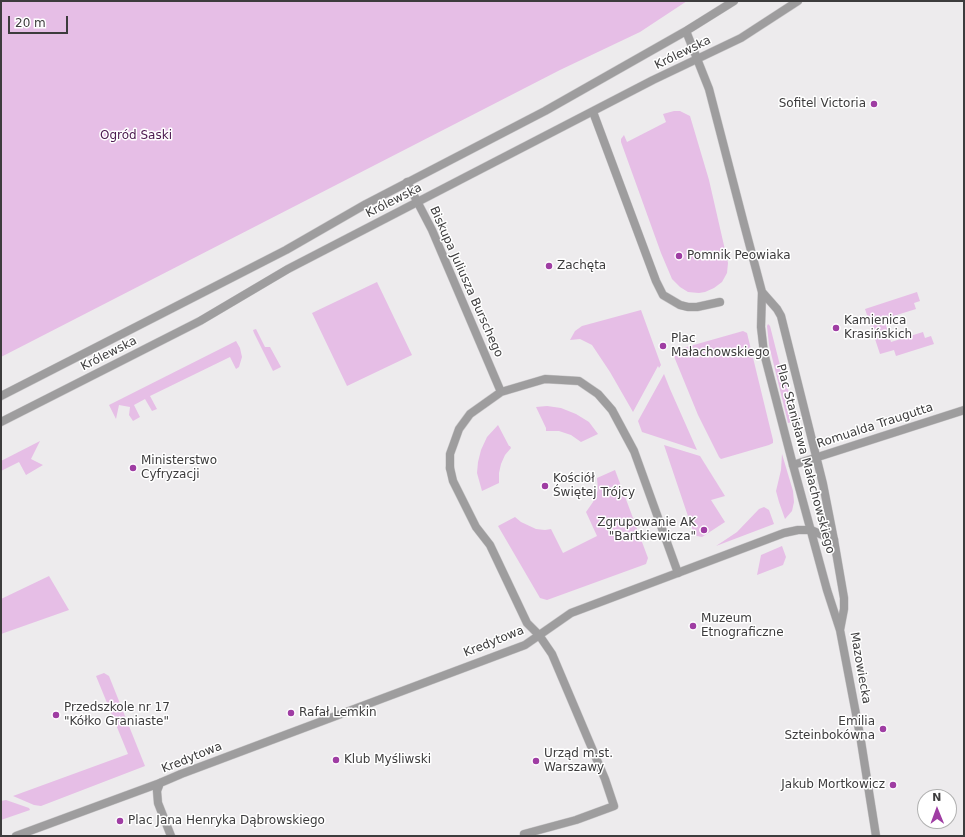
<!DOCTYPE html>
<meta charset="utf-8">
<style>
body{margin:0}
#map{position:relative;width:965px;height:837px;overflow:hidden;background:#edebed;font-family:"DejaVu Sans",sans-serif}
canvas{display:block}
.frame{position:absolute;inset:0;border:2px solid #3d3c3d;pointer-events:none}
.north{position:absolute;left:917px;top:789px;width:40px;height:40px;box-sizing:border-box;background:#fff;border:1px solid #b1b1b1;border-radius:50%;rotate:359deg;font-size:11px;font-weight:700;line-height:16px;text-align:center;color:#3d3c3d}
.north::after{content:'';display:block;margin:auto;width:14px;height:18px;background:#9f3da3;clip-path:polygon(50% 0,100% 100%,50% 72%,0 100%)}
.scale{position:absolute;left:8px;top:16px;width:60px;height:18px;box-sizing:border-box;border:2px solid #3d3c3d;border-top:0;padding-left:5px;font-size:12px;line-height:14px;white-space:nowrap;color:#3d3c3d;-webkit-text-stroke:3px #fff;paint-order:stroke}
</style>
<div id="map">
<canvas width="965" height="837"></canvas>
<div class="frame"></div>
<div class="north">N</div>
<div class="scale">20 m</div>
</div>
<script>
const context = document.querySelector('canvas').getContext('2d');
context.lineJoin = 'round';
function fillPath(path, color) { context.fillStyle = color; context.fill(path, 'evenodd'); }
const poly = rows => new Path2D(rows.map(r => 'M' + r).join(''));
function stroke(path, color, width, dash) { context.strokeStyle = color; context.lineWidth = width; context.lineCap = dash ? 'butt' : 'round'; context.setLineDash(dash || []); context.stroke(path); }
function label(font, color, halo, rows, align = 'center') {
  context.font = font + ' "DejaVu Sans",sans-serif'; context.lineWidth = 3; context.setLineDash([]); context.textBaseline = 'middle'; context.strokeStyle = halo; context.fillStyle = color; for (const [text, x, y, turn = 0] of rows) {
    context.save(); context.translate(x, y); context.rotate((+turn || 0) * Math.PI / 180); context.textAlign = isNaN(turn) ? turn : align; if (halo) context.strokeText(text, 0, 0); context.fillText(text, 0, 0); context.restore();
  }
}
const green = poly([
 [1,1,687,1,640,32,560,70,1,357],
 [674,111,680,111,690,116,709,180,728,263,727,273,722,282,714,288,705,292,699,293,688,292,680,287,672,279,661,253,621,142,621,139,624,135,627,142,666,122,663,114],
 [377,282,412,355,347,386,312,313],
 [917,292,920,301,914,303,916,309,884,319,891,342,923,332,925,338,931,336,934,344,896,356,894,350,880,354,865,309],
 [641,310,661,365,659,368,658,366,633,412,610,372,592,345,580,339,570,340,575,331,582,326],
 [768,324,770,326,783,377,800,420,788,423,769,345,767,326],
 [256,329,265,347,270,347,281,367,273,371,254,333,253,330],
 [743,331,747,333,773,440,773,443,769,445,721,459,719,457,698,415,673,354,676,350],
 [236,341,240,348,242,357,239,367,236,369,230,357,150,396,157,409,152,411,145,399,134,405,140,417,133,421,129,415,130,407,119,405,116,419,109,405],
 [664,374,670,389,697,450,642,432,638,421],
 [547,406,561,408,576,414,589,422,598,434,581,442,571,435,559,431,546,431,546,428,536,407],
 [498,425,509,446,510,446,511,448,505,455,501,464,499,473,499,483,482,491,477,473,478,462,481,450,487,437],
 [40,441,31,459,43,465,26,475,19,462,1,471,1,461],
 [664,445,700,456,725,496,711,500,725,522,702,537,697,536,694,534],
 [782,454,793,491,794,502,792,511,785,519,779,502,776,491,781,470],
 [615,470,648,558,646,564,547,600,540,598,498,526,515,517,521,522,536,529,545,530,551,529,563,553,597,536,586,512,593,502,598,490,597,478],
 [764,507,769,510,774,524,716,546,737,532,759,509],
 [782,546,786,557,783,565,757,575,761,555],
 [49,576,69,610,1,634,1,599],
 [104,673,109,676,145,766,41,806,34,805,13,796,128,754,96,676],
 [6,800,29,808,30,810,1,820,1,801]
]);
const service = poly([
 [593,112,656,281,663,295,680,305,688,307,697,307,720,302],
 [407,182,432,230,501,392],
 [450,468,450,454,454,443,459,429,470,414,501,392,545,379,579,381,598,394,612,410,634,451,678,573]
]);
const minor = poly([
 [793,465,964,410],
 [450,468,453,481,476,527,490,545,527,623,539,635,552,654,605,779,614,806,576,820,524,834],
 [160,783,157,791,158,803,171,836],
 [16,836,160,783,181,774,525,645,571,613,784,533,798,530,811,530,834,540]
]);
const tertiary = poly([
 [686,31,709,89,744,224,762,292,761,327,764,353,793,465,827,590,840,630],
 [762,292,777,309,781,316,823,484,834,540,844,598,844,609,840,630,860,735,876,836],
 [1,396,286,250,366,204,545,111,686,31,734,1],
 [1,422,200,321,288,269,653,80,741,38,798,1]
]);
const markers = [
 [874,104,4,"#9f3da3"],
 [679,256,4,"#9f3da3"],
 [549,266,4,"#9f3da3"],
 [836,328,4,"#9f3da3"],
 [663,346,4,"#9f3da3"],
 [133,468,4,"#9f3da3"],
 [545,486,4,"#9f3da3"],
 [704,530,4,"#9f3da3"],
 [693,626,4,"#9f3da3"],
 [291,713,4,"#9f3da3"],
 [56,715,4,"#9f3da3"],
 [883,729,4,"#9f3da3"],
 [336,760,4,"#9f3da3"],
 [536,761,4,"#9f3da3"],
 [893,785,4,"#9f3da3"],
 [120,821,4,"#9f3da3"]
];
const streetNames = [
 ["Królewska",683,53,-26],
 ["Królewska",394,201,-27],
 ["Biskupa Juliusza Burschego",466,282,66],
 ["Królewska",109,354,-27],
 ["Romualda Traugutta",875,426,-18],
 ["Plac Stanisława Małachowskiego",805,459,75],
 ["Kredytowa",494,642,-22],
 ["Mazowiecka",860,668,80],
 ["Kredytowa",192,758,-22]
];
const poiNames = [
 ["Sofitel Victoria",866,104,"right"],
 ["Pomnik Peowiaka",687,256],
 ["Zachęta",557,266],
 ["Kamienica",844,321],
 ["Krasińskich",844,335],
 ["Plac",671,339],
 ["Małachowskiego",671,353],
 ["Ministerstwo",141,461],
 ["Cyfryzacji",141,475],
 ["Kościół",553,479],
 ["Świętej Trójcy",553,493],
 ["Zgrupowanie AK",696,523,"right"],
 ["\"Bartkiewicza\"",696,537,"right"],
 ["Muzeum",701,619],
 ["Etnograficzne",701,633],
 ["Przedszkole nr 17",64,708],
 ["\"Kółko Graniaste\"",64,722],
 ["Rafał Lemkin",299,713],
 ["Emilia",875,722,"right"],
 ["Szteinbokówna",875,736,"right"],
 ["Urząd m.st.",544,754],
 ["Warszawy",544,768],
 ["Klub Myśliwski",344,760],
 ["Jakub Mortkowicz",885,785,"right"],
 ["Plac Jana Henryka Dąbrowskiego",128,821]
];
const parkNames = [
 ["Ogród Saski",136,136]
];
fillPath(green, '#e6bee6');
stroke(service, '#cac8ca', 9);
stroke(minor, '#cac8ca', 9);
stroke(tertiary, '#cac8ca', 9);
stroke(service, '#9e9d9e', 8);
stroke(minor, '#9e9d9e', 8);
stroke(tertiary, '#9e9d9e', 8);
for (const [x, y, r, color] of markers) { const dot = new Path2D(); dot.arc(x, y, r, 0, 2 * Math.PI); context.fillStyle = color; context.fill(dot); stroke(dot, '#fff', 1.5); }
label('12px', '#3d3c3d', '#fff', streetNames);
label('12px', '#3d3c3d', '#fff', poiNames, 'left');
label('12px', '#4b184e', '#fff', parkNames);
</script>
